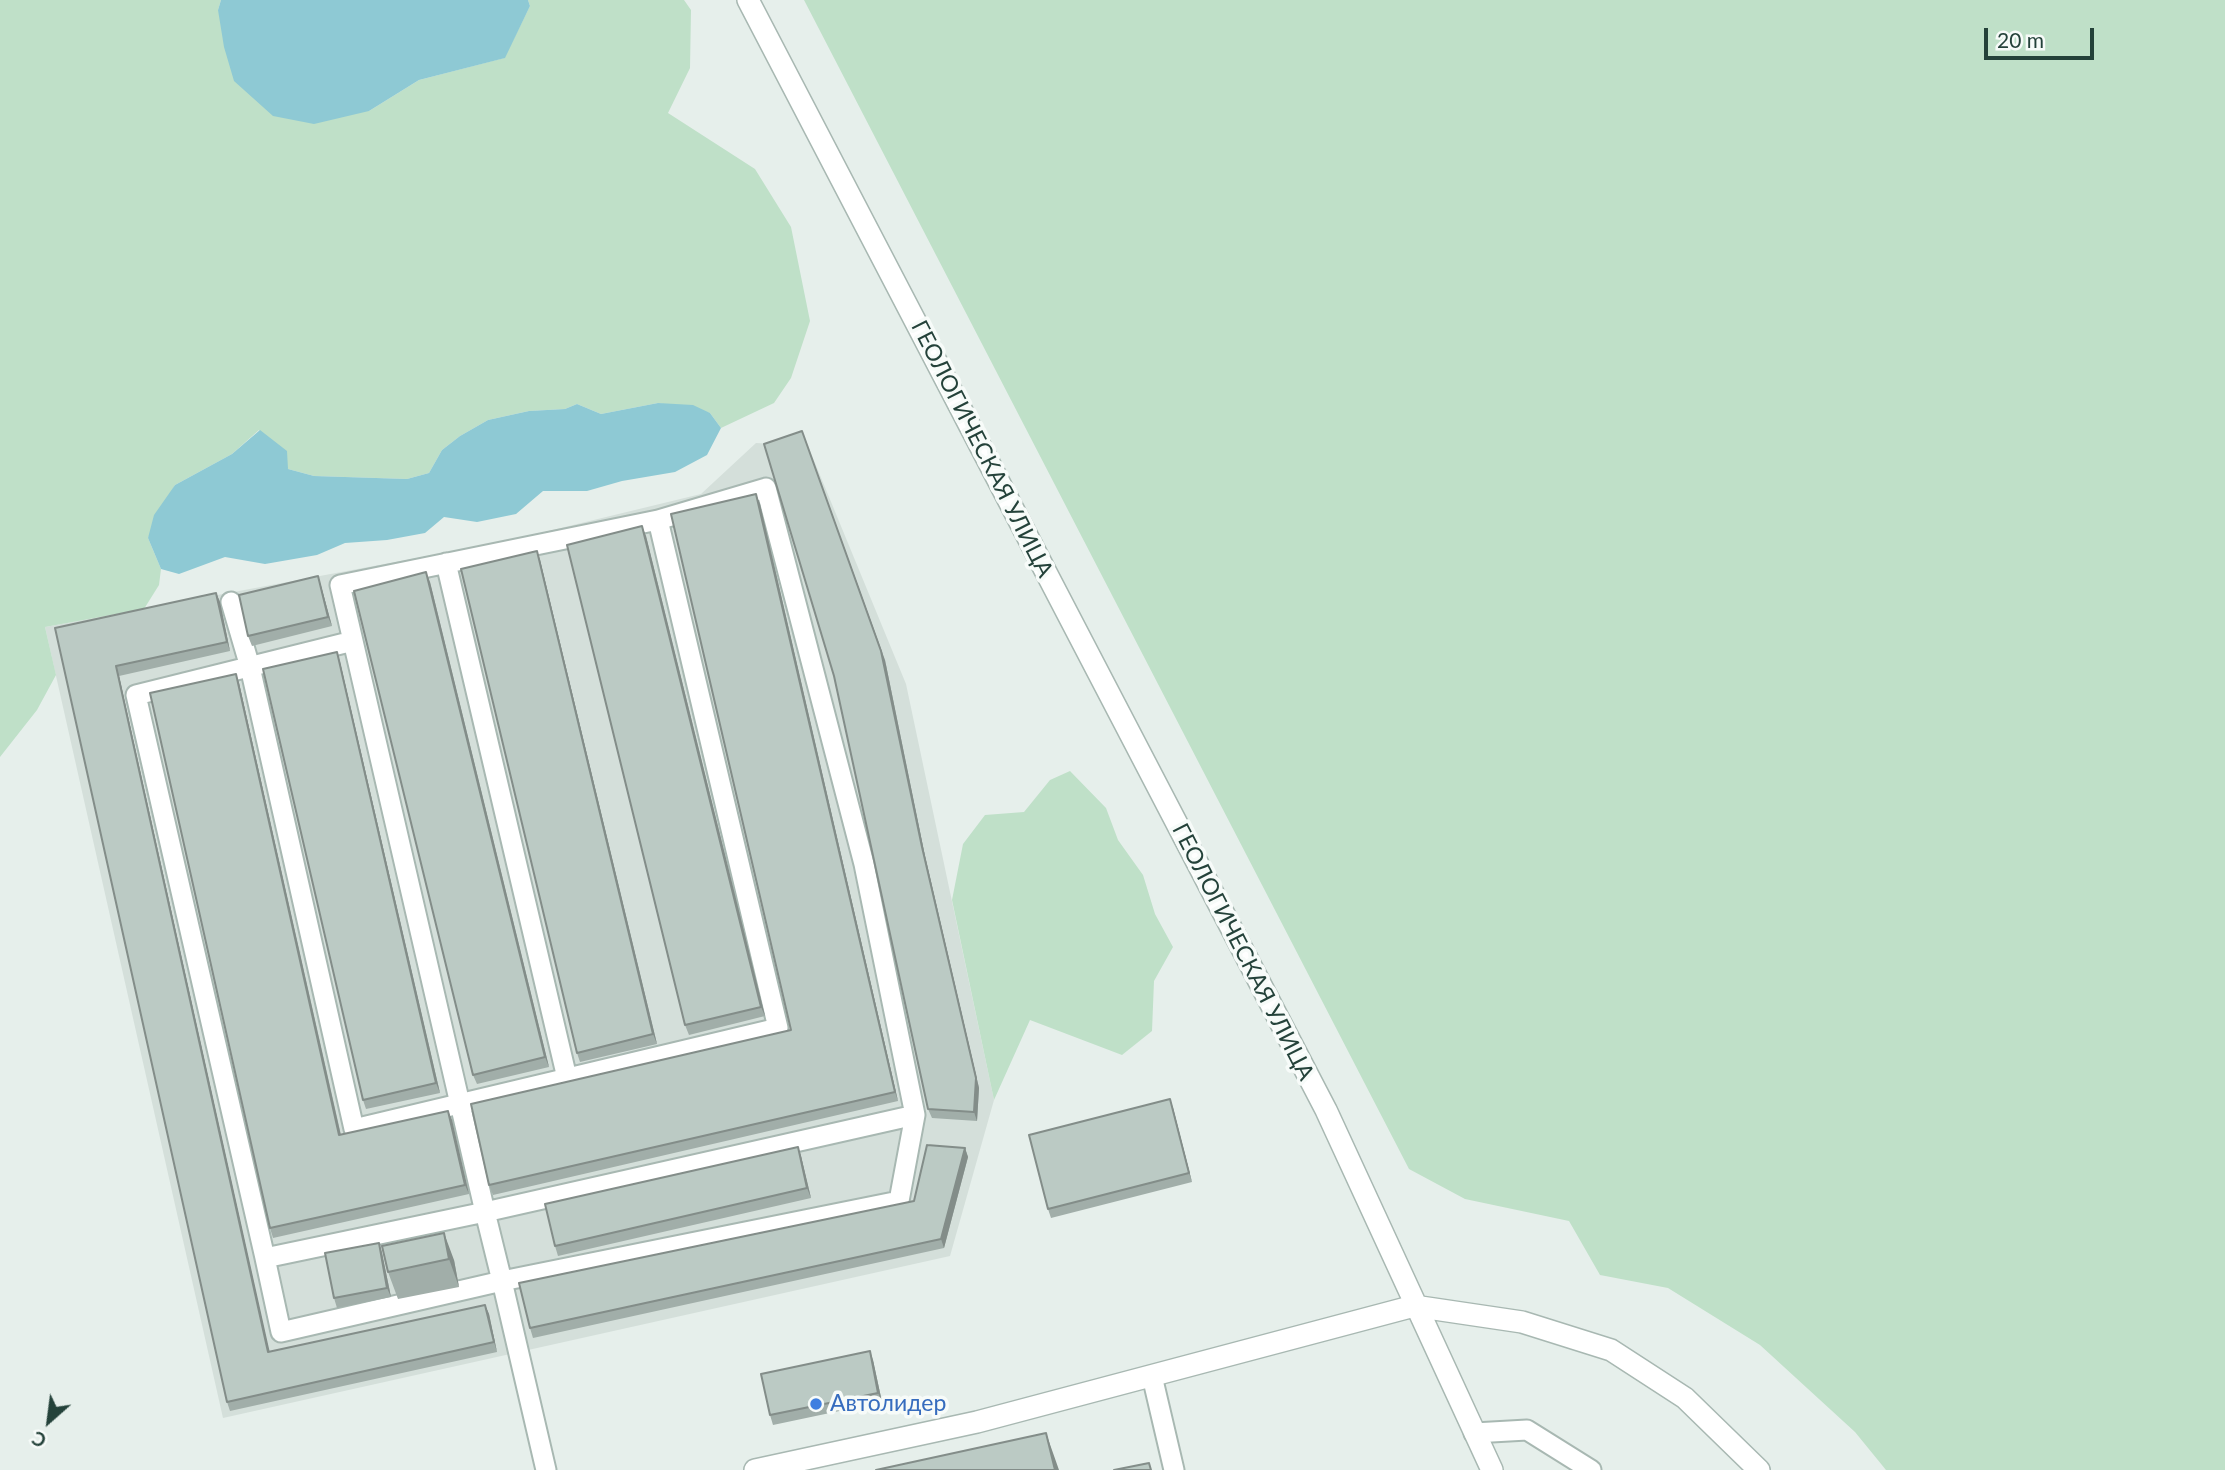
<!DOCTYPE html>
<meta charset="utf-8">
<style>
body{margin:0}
#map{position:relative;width:2225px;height:1470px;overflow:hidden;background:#e6efeb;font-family:Lato,sans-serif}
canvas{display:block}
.north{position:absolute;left:14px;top:1386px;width:70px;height:70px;-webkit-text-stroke:5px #f7fbf9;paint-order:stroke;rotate:208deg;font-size:19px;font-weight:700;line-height:28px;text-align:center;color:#24423a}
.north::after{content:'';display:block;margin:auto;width:24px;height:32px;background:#24423a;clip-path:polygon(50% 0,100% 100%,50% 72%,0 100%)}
.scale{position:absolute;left:1984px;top:28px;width:110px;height:32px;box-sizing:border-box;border:4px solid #24423a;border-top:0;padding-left:9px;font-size:21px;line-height:24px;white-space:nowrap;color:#24423a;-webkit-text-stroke:5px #f7fbf9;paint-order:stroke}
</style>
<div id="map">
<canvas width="2225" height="1470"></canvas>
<div class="north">С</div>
<div class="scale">20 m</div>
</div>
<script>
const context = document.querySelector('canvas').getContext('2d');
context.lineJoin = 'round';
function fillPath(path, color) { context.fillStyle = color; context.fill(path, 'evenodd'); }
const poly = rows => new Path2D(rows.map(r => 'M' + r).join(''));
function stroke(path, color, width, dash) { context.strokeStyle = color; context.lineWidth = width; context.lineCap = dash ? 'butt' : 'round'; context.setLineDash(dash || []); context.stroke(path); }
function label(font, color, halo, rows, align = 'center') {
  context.font = font + ' Lato,sans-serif'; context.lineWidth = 7; context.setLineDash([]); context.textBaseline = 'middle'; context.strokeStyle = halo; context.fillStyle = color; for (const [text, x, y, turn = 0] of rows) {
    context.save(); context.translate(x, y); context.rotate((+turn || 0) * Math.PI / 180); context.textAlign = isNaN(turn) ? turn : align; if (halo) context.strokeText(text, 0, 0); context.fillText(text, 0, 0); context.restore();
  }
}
const built = poly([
 [756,443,808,446,906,684,994,1100,950,1256,223,1418,45,627,503,542,701,494]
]);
const green = poly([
 [0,0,221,0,218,10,369,111,419,80,504,58,530,6,528,0,684,0,691,10,690,68,668,113,755,169,791,227,810,321,791,378,774,403,721,428,710,413,658,403,601,414,577,404,565,409,529,411,488,420,460,436,442,450,429,473,407,479,314,476,288,469,259,430,232,454,175,485,148,538,161,569,159,585,144,609,45,627,56,675,37,710,0,757],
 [804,0,2225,0,2225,1470,1886,1470,1855,1432,1760,1345,1668,1288,1600,1275,1569,1221,1465,1199,1409,1169],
 [1070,771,1106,808,1118,840,1143,875,1155,914,1173,947,1154,981,1152,1031,1122,1055,1030,1020,994,1100,952,900,963,844,985,815,1024,812,1050,780]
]);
const water = poly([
 [221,0,528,0,530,6,505,58,419,80,369,111,314,124,273,116,234,81,224,47,218,10],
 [658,403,693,405,710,413,721,428,707,455,675,472,622,481,587,491,543,491,516,514,477,522,444,517,425,533,387,540,345,543,317,555,265,564,225,557,179,574,161,569,148,538,154,515,175,485,232,454,260,430,287,451,288,469,314,476,407,479,429,473,442,450,460,436,488,420,529,411,565,409,577,404,601,414]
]);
const lane = poly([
 [446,563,567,1078],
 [231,602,250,667,354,1129,778,1028,658,520],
 [353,641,136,695,265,1258,485,1212,915,1115,864,864,766,488,658,520,340,585,353,641,485,1212,502,1281,546,1470],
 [265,1258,281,1332,502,1281,899,1201,915,1115],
 [1152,1376,1174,1470],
 [1474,1433,1527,1430,1591,1470]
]);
const street = poly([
 [748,0,1326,1110,1492,1470],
 [755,1470,977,1422,1414,1306,1522,1322,1611,1350,1685,1398,1759,1470]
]);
const wall = poly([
 [760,504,898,1101,493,1195,489,1185,791,1030],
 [646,536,765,1016,689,1035,685,1025],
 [540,560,657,1044,580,1062,577,1053],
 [430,582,549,1067,477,1084,473,1075],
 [321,586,332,626,252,646,248,636],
 [216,593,220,602,230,651,119,676,269,1352,485,1305,489,1314,497,1352,230,1411,227,1402,55,628],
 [885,660,925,856,979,1088,977,1121,932,1118,928,1109],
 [340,662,440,1093,366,1109,363,1100],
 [239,683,341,1135,448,1111,452,1120,469,1194,273,1238,270,1228],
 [1173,1108,1192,1182,1051,1218,1048,1209],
 [798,1147,801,1156,811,1198,558,1256,555,1246],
 [965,1148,968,1157,944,1248,533,1338,530,1328,914,1201],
 [379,1243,382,1253,391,1297,337,1308,334,1298],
 [382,1246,454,1260,459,1287,398,1299,388,1272],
 [873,1360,882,1402,773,1425,770,1415]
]);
const shadedWall = poly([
 [802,431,885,660,925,856,979,1088,977,1121,974,1112],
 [756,494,760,504,898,1101,895,1092],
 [642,526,646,536,765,1016,761,1007],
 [537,551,540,560,657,1044,653,1034],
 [426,572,430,582,549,1067,545,1057],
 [318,576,321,586,332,626,328,617],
 [216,593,220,602,230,651,227,642],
 [337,652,340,662,440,1093,436,1083],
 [116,666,119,676,272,1362,268,1352],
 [236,674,239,683,343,1145,339,1135],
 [1170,1099,1173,1108,1192,1182,1189,1173],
 [448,1111,452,1120,469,1194,465,1185],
 [798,1147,801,1156,811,1198,807,1188],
 [965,1148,968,1157,944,1248,941,1239],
 [444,1233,454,1260,459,1287,449,1259],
 [379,1243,382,1253,391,1297,387,1288],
 [485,1305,489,1314,497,1352,494,1342],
 [870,1351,873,1360,882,1402,878,1393],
 [1046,1433,1059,1470,1055,1470]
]);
const building = poly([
 [802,431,881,651,922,847,976,1078,974,1112,928,1109,834,676,764,444,802,431],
 [756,494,895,1092,489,1185,471,1104,791,1030,671,514,756,494],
 [642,526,761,1007,685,1025,567,545,642,526],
 [537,551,653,1034,577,1053,461,569,537,551],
 [426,572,545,1057,473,1075,354,591,426,572],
 [318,576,328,617,248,636,239,595,318,576],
 [216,593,227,642,116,666,268,1352,485,1305,494,1342,227,1402,55,628,216,593],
 [337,652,436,1083,363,1100,263,669,337,652],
 [236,674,339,1135,448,1111,465,1185,270,1228,150,693,236,674],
 [1170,1099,1189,1173,1048,1209,1029,1135,1170,1099],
 [927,1145,965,1148,941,1239,530,1328,519,1283,914,1201,927,1145],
 [798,1147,807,1188,555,1246,545,1204,798,1147],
 [444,1233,449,1259,388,1272,382,1246,444,1233],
 [379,1243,387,1288,334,1298,325,1253,379,1243],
 [870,1351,878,1393,770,1415,761,1374,870,1351],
 [1046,1433,1055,1470,876,1470,1046,1433],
 [1149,1463,1151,1470,1114,1470,1149,1463]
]);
const markers = [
 [816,1404,7,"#3f7fe0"]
];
const streetNames = [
 ["ГЕОЛОГИЧЕСКАЯ УЛИЦА",982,449,63],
 ["ГЕОЛОГИЧЕСКАЯ УЛИЦА",1243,952,63]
];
const shopNames = [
 ["Автолидер",830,1404]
];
fillPath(built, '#d4dfda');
fillPath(green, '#bfe0c8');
fillPath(water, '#8ec9d4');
stroke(lane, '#a8b8b2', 23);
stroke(street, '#a8b8b2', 24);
stroke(lane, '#fff', 19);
stroke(street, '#fff', 21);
fillPath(wall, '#a1aea9');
fillPath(shadedWall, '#838d89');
fillPath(building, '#bbcac4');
stroke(building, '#838d89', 2);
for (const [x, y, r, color] of markers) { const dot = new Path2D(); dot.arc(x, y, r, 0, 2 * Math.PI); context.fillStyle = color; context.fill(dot); stroke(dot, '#f7fbf9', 2.5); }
label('23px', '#24423a', '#f7fbf9', streetNames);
label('23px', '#366cbe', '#f7fbf9', shopNames, 'left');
</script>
